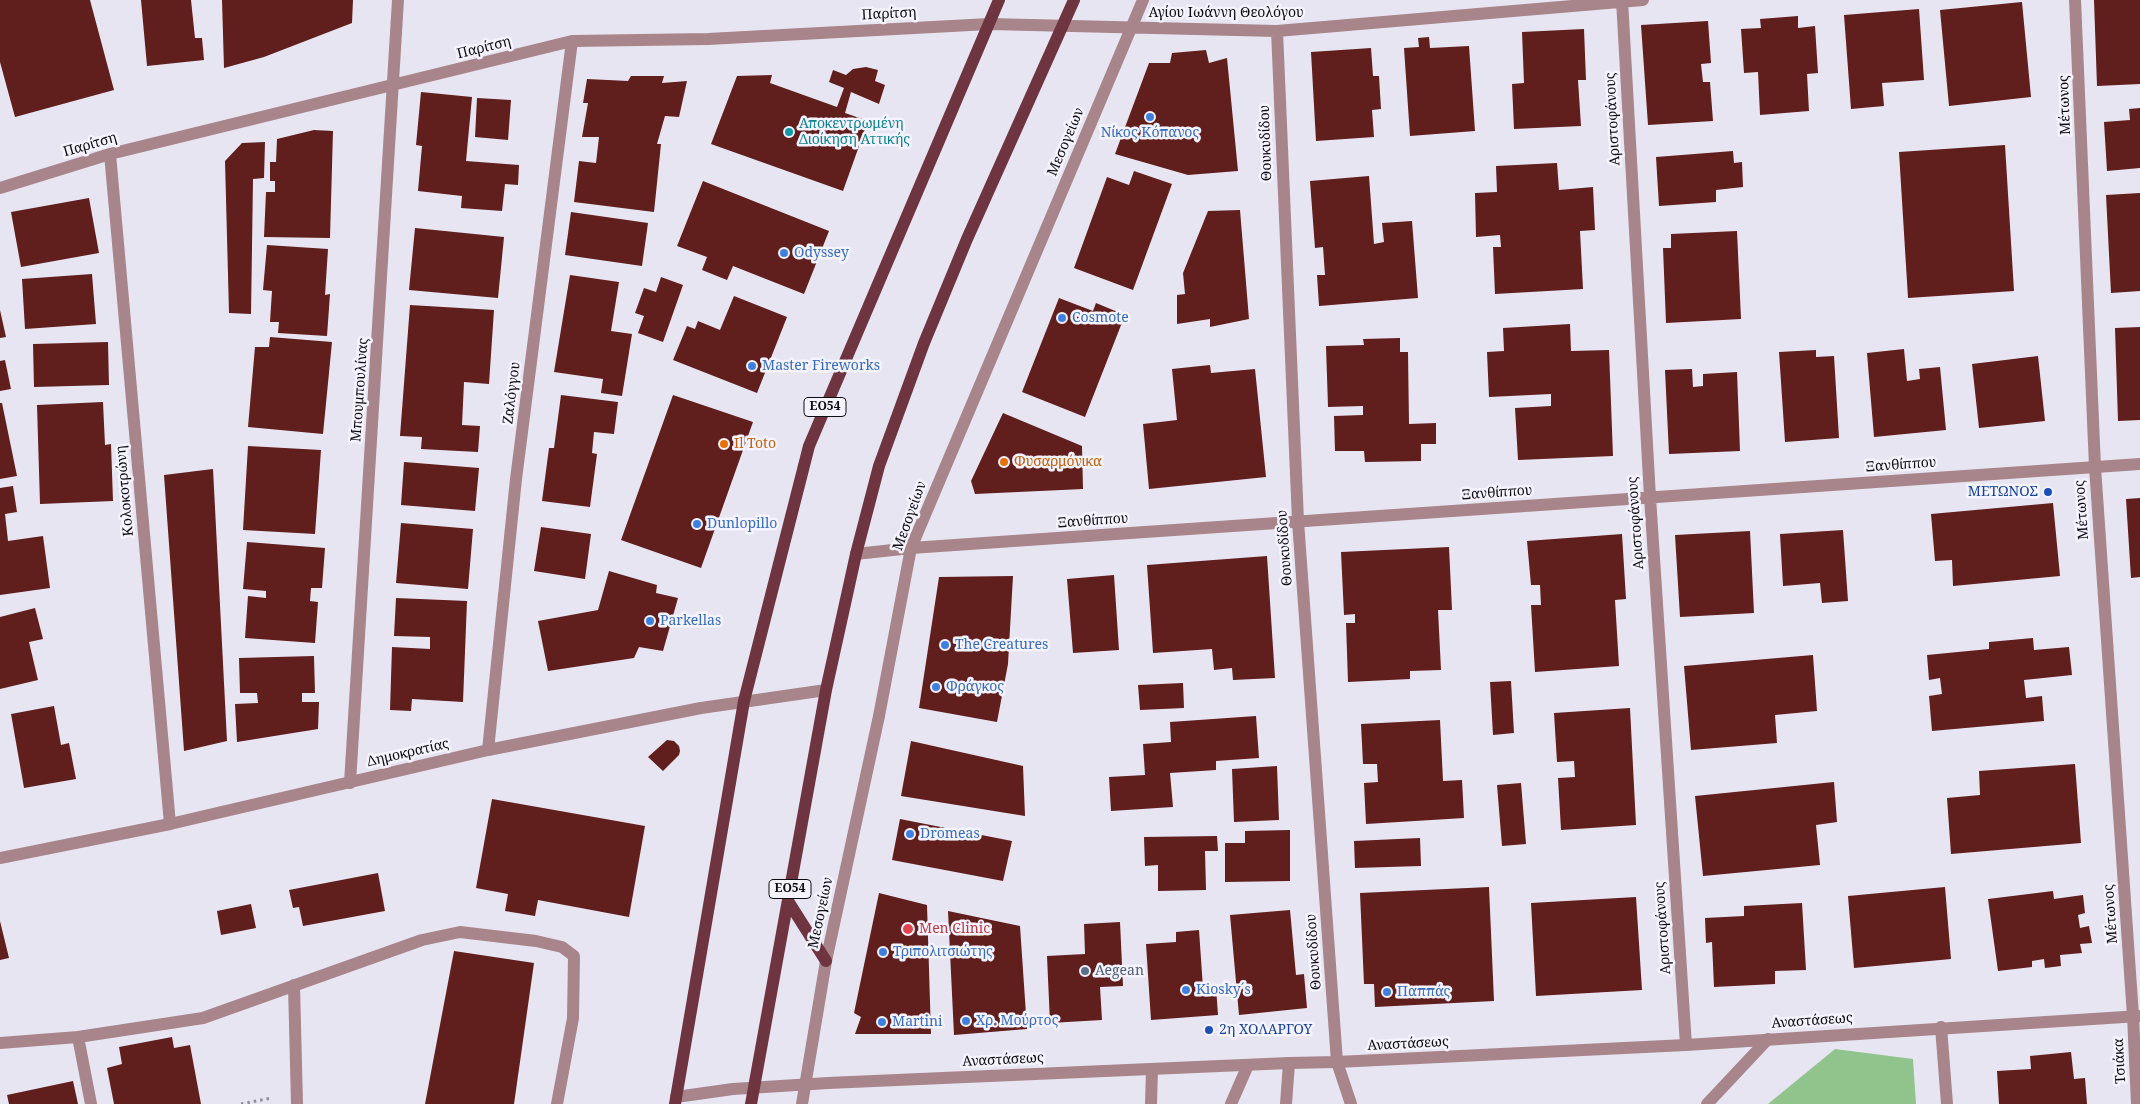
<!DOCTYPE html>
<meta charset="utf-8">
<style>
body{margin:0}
canvas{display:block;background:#e8e5f3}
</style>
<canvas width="2140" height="1104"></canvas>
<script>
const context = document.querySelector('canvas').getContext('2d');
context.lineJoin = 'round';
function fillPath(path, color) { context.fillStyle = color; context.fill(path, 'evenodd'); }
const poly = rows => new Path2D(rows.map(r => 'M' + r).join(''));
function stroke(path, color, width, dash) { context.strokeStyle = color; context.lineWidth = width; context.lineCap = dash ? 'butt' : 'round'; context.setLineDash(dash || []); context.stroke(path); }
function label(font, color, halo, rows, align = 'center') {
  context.font = font + ' "Noto Serif",serif'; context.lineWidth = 5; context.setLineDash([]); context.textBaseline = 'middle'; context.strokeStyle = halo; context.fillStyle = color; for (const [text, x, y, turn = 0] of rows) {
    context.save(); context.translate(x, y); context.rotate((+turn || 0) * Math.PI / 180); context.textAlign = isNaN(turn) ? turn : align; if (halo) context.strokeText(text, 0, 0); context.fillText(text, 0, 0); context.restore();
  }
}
const green = poly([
 [1835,1049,1913,1059,1916,1104,1768,1104]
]);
const building = poly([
 [0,0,90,0,114,90,15,117,0,62],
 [141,0,191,0,195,38,202,38,204,60,147,66],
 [222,0,353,0,352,23,264,57,224,68],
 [2094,0,2140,0,2140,84,2097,86],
 [2022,2,2031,97,1949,106,1940,10],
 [1919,9,1924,80,1882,83,1884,106,1851,109,1844,15],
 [1798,16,1798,28,1815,26,1818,73,1807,74,1809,111,1760,115,1758,72,1744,73,1741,29,1761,28,1760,19],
 [1708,21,1711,63,1701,64,1703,82,1710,82,1713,121,1648,125,1641,25],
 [1584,29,1586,80,1578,80,1581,126,1514,129,1512,84,1524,83,1522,32],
 [1429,37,1430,48,1469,46,1475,131,1410,136,1404,48,1419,47,1418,38],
 [1371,48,1373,76,1379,76,1381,109,1372,110,1374,137,1316,141,1311,52],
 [1206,50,1209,63,1227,58,1238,171,1188,175,1115,154,1149,63,1170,63,1172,53],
 [866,67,878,70,875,81,885,85,879,104,851,92,845,113,868,121,843,191,711,144,737,76,772,75,770,83,837,107,844,88,829,82,833,70,846,75,853,69],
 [631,76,664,76,662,83,687,81,679,117,665,116,657,144,661,144,654,212,574,202,579,161,596,163,599,137,582,137,588,103,583,103,587,79,628,81],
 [421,92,472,97,466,161,519,165,518,185,505,184,502,211,461,208,462,196,418,191,422,146,416,145],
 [477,98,511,100,508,140,475,137],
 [2140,108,2140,168,2107,171,2104,122,2130,120,2129,109],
 [314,130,333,131,330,238,264,237,266,192,275,192,275,181,270,181,270,162,276,162,277,139],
 [265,142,264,178,253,179,251,314,229,313,225,161,242,143],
 [2005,145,2014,291,1908,298,1899,152],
 [1733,151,1734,163,1742,162,1743,187,1716,190,1716,202,1659,206,1656,157],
 [1557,163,1559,190,1593,187,1595,230,1580,231,1583,289,1495,294,1493,247,1501,247,1500,235,1476,237,1475,193,1497,192,1496,166],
 [1134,171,1172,184,1133,290,1074,268,1107,177,1129,185],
 [1369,176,1374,244,1384,242,1382,223,1412,221,1418,298,1319,306,1317,275,1325,275,1323,247,1315,248,1310,181],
 [703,181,829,231,804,294,733,266,727,280,702,270,707,257,677,246],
 [2140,193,2140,291,2111,293,2106,195],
 [89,198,99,253,21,267,11,212],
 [1240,210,1249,319,1210,327,1210,319,1177,324,1177,295,1185,294,1183,273,1208,211],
 [571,212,648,223,642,266,565,255],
 [415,228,504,237,498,298,409,290],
 [1737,231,1741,319,1666,323,1663,248,1671,248,1671,234],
 [267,245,328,249,325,295,330,294,327,336,278,333,279,322,270,322,272,291,263,290],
 [92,274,96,324,25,329,22,279],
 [570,275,619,282,611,331,632,334,622,396,601,393,603,379,554,372],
 [661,277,683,285,663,342,638,333,644,316,635,313,644,288,656,292],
 [734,296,787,317,757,393,673,360,687,326,695,329,698,321,720,330],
 [1059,298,1093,311,1096,303,1125,315,1085,417,1022,392],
 [410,305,494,310,489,384,464,382,462,425,480,426,478,452,421,449,422,437,400,436],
 [0,310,6,337,0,338],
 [1570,324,1571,351,1609,350,1613,456,1518,460,1515,408,1551,406,1551,394,1489,397,1487,352,1504,351,1503,328],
 [2140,327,2140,420,2118,421,2115,328],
 [270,337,332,342,323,434,248,427,255,347,269,347],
 [1400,338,1400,352,1408,352,1409,424,1436,423,1436,444,1421,444,1421,461,1365,462,1364,451,1335,451,1334,416,1363,415,1363,406,1328,407,1326,346,1364,345,1363,339],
 [108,342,109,385,34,387,33,344],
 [1904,349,1907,381,1920,379,1919,369,1940,367,1946,430,1874,437,1867,353],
 [1816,350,1816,357,1834,356,1839,438,1785,442,1779,352],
 [2038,356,2045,421,1979,428,1972,364],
 [5,360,11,389,0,391,0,361],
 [1210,365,1211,373,1255,369,1266,477,1149,489,1143,424,1177,420,1172,369],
 [1692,369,1693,387,1703,386,1703,374,1737,372,1740,451,1669,454,1665,370],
 [561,395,618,402,614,434,594,432,592,453,597,454,590,507,542,501,549,448,554,448],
 [673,395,753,422,701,568,621,540],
 [103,402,105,445,111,444,113,501,40,504,37,405],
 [0,403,2,403,17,476,0,479],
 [1003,413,1082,446,1083,489,975,494,971,481],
 [248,446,321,450,315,534,243,530],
 [404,462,479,468,475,511,401,505],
 [213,469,227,741,184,751,164,475],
 [13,486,17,512,5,514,8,541,43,536,50,588,0,595,0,488],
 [2140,498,2140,577,2131,578,2126,499],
 [2053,503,2060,576,1953,586,1952,560,1935,561,1931,514],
 [401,523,473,529,468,589,396,583],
 [541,527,591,534,585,579,534,571],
 [1843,530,1848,601,1822,603,1820,583,1783,586,1780,534],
 [1750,531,1754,613,1680,617,1675,535],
 [1622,534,1626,599,1615,600,1619,666,1535,672,1531,605,1541,605,1540,585,1531,585,1527,541],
 [247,542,325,548,322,588,311,588,310,601,318,602,315,643,245,638,248,596,266,598,266,591,243,589],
 [1449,547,1452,610,1438,610,1441,670,1410,671,1410,679,1348,682,1346,623,1355,623,1355,614,1344,615,1341,552],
 [1267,556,1275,678,1233,680,1232,668,1214,670,1212,649,1153,653,1147,565],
 [609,571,657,585,656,593,678,598,663,651,639,647,634,658,548,671,538,621,598,610],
 [1114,575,1119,650,1073,653,1067,579],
 [1013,576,1008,664,997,722,919,708,939,577],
 [396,598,467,601,463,702,412,699,411,711,390,710,392,647,430,649,430,637,394,636],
 [35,608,43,639,29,642,38,680,0,689,0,617],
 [2033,638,2034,650,2069,647,2072,675,2024,680,2026,698,2042,696,2044,721,1932,731,1929,696,1942,694,1940,678,1929,680,1927,655,1989,649,1989,642],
 [1813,655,1817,711,1775,715,1777,743,1691,750,1684,666],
 [314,656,315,693,302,693,302,702,319,702,318,729,237,742,235,704,258,703,257,693,240,693,239,658],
 [1511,681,1514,733,1493,735,1490,682],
 [1183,683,1184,708,1140,710,1138,685],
 [54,706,61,745,69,743,76,779,24,788,11,714],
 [1630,708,1636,825,1561,830,1558,778,1575,777,1574,761,1557,762,1554,713],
 [1256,716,1259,758,1216,761,1216,770,1170,773,1173,807,1111,811,1109,777,1145,775,1143,744,1171,742,1170,722],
 [1440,720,1443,781,1462,780,1464,818,1366,824,1364,783,1378,782,1377,764,1363,764,1361,724],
 [667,740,674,741,679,746,680,751,679,755,663,771,648,757],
 [911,741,1023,766,1025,816,901,796],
 [2075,764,2081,843,1951,854,1947,798,1980,795,1979,771],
 [1277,766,1279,820,1234,822,1232,769],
 [1834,782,1837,822,1816,825,1820,865,1703,876,1695,796],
 [1521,783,1526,844,1502,846,1497,785],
 [492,799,645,826,629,917,538,900,535,916,505,911,508,894,476,888],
 [900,819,1012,841,1003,881,892,860],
 [1290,830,1290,881,1225,882,1225,843,1245,843,1245,831],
 [1217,836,1218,851,1205,851,1206,890,1158,891,1158,865,1145,866,1144,837],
 [1420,838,1421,866,1355,868,1354,841],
 [378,873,385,911,303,926,299,907,293,908,289,890],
 [1489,887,1494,1001,1375,1007,1374,984,1364,984,1360,893],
 [1945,887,1951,959,1854,968,1848,896],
 [2053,891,2054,899,2083,895,2085,913,2078,915,2080,928,2089,926,2092,943,2080,944,2082,953,2060,955,2061,966,2045,968,2044,959,2032,961,2032,967,1998,971,1988,899],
 [879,893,927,905,931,1034,855,1034,861,1017,854,1013],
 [1636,897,1642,990,1536,996,1531,903],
 [1802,903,1806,970,1775,971,1775,984,1714,987,1712,942,1706,943,1705,918,1744,916,1744,906],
 [251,904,256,928,221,935,217,911],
 [1290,910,1296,975,1304,974,1307,1008,1239,1015,1230,915],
 [948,911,1020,926,1027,1029,954,1035],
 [0,921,9,958,0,960],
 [1120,922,1123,986,1100,987,1102,1020,1050,1023,1047,956,1085,954,1084,924],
 [1199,930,1203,988,1216,987,1218,1015,1151,1020,1146,944,1176,942,1176,932],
 [454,951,534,963,514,1104,425,1104],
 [172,1037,174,1048,190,1045,201,1104,114,1104,107,1068,122,1064,119,1047],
 [2071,1052,2074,1079,2085,1078,2087,1104,1999,1104,1997,1071,2031,1069,2030,1056],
 [73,1081,78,1104,9,1104,7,1095]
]);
const path = poly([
 [241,1104,272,1098]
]);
const service = poly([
 [294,985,297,1104],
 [78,1037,91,1104],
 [0,1043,78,1037,203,1018,422,940,460,932,536,941,562,947,574,956,573,1018,557,1104],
 [1337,1062,1351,1104],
 [1151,1104,1152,1069],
 [1231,1104,1248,1065],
 [1286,1104,1289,1063],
 [1707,1104,1768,1039]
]);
const minor = poly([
 [1622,0,1650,497,1686,1045],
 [2075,0,2095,467,2133,1016,2137,1104],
 [1277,31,1298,521,1337,1062],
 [110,154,170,824],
 [0,188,110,154,572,41,708,39,989,24,1277,31,1643,0],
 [856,554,911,548,2140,464],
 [488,750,516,479,572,41],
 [350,783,398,0],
 [1941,1027,1947,1104],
 [802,1104,826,961,879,716,911,548,1143,0]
]);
const tertiary = poly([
 [0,858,170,824,488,750,701,708,826,690],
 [676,1097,733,1089,828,1083,1289,1063,1337,1062,1686,1045,2140,1016]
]);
const primary = poly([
 [788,901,826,961],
 [675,1104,744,701,809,446,999,0],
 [751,1104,826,690,856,554,879,466,924,343,967,239,1074,0]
]);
const markers = [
 [1150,117,5,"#3f7fe0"],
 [789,132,5,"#0f9aa8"],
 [784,253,5,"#3f7fe0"],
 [1062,318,5,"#3f7fe0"],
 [752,366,5,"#3f7fe0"],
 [724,444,5,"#e8710a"],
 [1004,462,5,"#e8710a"],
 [2048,492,5,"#1a4fb4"],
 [697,524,5,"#3f7fe0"],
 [650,621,5,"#3f7fe0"],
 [945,645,5,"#3f7fe0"],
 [936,687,5,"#3f7fe0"],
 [910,834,5,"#3f7fe0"],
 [908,929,6,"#e0444e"],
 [883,952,5,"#3f7fe0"],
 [1085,971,5,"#5c6f8a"],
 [1186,990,5,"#3f7fe0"],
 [1387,992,5,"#3f7fe0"],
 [966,1021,5,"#3f7fe0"],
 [882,1022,5,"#3f7fe0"],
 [1209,1030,5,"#1a4fb4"]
];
const shields = [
 [825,407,42],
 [790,889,42]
];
const shieldNames = [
 ["ΕΟ54",825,407],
 ["ΕΟ54",790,889]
];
const streetNames = [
 ["Αγίου Ιωάννη Θεολόγου",1226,13],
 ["Παρίτση",889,14,-3],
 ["Παρίτση",484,48,-14],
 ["Μέτωνος",2065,105,-92],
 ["Αριστοφάνους",1613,119,-93],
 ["Μεσογείων",1066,142,-67],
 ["Θουκυδίδου",1266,143,-92],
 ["Παρίτση",90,145,-16],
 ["Μπουμπουλίνας",360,390,-86],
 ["Ζαλόγγου",512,393,-83],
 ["Ξανθίππου",1901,465,-4],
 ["Κολοκοτρώνη",125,491,-95],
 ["Ξανθίππου",1497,493,-4],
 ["Μέτωνος",2082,510,-94],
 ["Μεσογείων",910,516,-70],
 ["Ξανθίππου",1093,521,-4],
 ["Αριστοφάνους",1636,523,-94],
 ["Θουκυδίδου",1285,548,-94],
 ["Δημοκρατίας",408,753,-13],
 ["Μεσογείων",821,913,-78],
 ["Μέτωνος",2111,914,-94],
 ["Αριστοφάνους",1663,928,-94],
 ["Θουκυδίδου",1314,952,-94],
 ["Αναστάσεως",1812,1021,-4],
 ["Αναστάσεως",1408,1044,-3],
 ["Αναστάσεως",1003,1060,-3],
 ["Τσιάκα",2120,1061,-93]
];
const cultureNames = [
 ["Αποκεντρωμένη",799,124],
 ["Διοίκηση Αττικής",799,140]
];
const shopNames = [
 ["Νίκος Κόπανος",1150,133,"center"],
 ["Odyssey",794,253],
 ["Cosmote",1072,318],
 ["Master Fireworks",762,366],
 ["Dunlopillo",707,524],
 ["Parkellas",660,621],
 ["The Creatures",955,645],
 ["Φράγκος",946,687],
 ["Dromeas",920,834],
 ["Τριπολιτσιώτης",893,952],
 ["Kiosky´s",1196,990],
 ["Παππάς",1397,992],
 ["Χρ. Μούρτος",976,1021],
 ["Martini",892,1022]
];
const foodNames = [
 ["Il Toto",734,444],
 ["Φυσαρμόνικα",1014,462]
];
const transitNames = [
 ["ΜΕΤΩΝΟΣ",2038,492],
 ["2η ΧΟΛΑΡΓΟΥ",1219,1030,"left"]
];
const healthNames = [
 ["Men Clinic",919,929]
];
const serviceNames = [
 ["Aegean",1095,971]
];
fillPath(green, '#91c48c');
fillPath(building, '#601e1d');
stroke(path, '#8f8d97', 3, [2.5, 4]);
stroke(service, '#a8858b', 12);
stroke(minor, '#a8858b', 12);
stroke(tertiary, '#a8858b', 12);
stroke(primary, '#6e3541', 12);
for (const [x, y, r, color] of markers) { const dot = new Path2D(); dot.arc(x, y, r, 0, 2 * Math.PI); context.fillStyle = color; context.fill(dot); stroke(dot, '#f5f3fe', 2); }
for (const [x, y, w] of shields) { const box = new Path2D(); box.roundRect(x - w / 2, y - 9.5, w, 19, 4); context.fillStyle = '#f5f3fe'; context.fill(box); stroke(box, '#0d0c10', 1); }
label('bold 12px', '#0d0c10', null, shieldNames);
label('14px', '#0d0c10', '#f5f3fe', streetNames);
label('14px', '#0d838f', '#f5f3fe', cultureNames, 'left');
label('14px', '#366cbe', '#f5f3fe', shopNames, 'left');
label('14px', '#c56008', '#f5f3fe', foodNames, 'left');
label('14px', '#164399', '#f5f3fe', transitNames, 'right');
label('14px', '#be3a42', '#f5f3fe', healthNames, 'left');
label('14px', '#4e5e75', '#f5f3fe', serviceNames, 'left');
</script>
